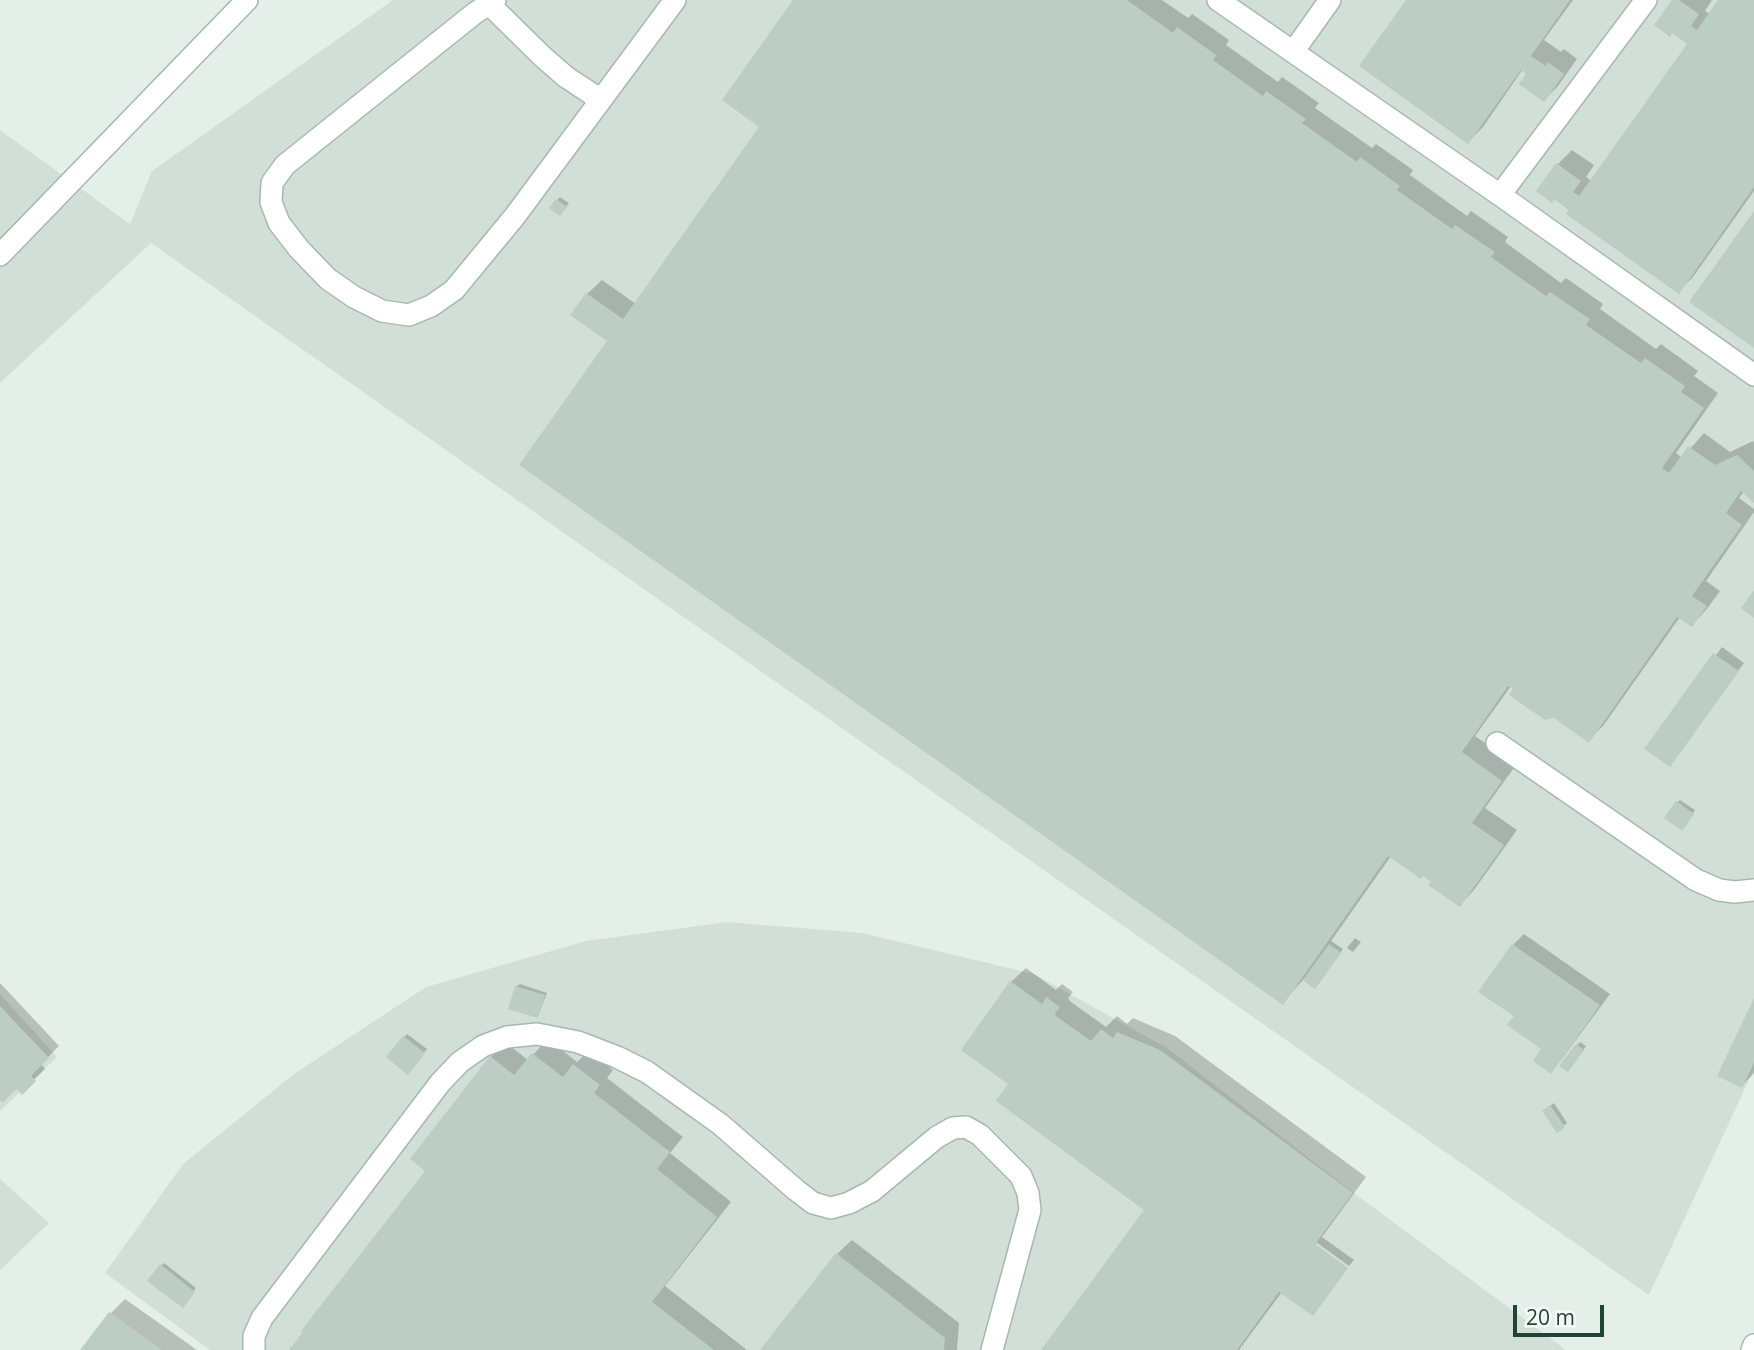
<!DOCTYPE html>
<style>
body{margin:0}
#map{position:relative;width:1754px;height:1350px;overflow:hidden;background:#e4efe9;font-family:"Open Sans",sans-serif}
canvas{display:block}
.scale{position:absolute;left:1513px;top:1305px;width:91px;height:32px;box-sizing:border-box;border:4px solid #214236;border-top:0;padding-left:9px;font-size:21px;line-height:24px;white-space:nowrap;color:#214236;-webkit-text-stroke:5px #f5faf7;paint-order:stroke}
</style>
<div id="map">
<canvas width="1754" height="1350"></canvas>
<div class="scale">20 m</div>
</div>
<script>
const context = document.querySelector('canvas').getContext('2d');
context.lineJoin = 'round';
function fillPath(path, color) { context.fillStyle = color; context.fill(path, 'evenodd'); }
const poly = rows => new Path2D(rows.map(r => 'M' + r).join(''));
function stroke(path, color, width, dash) { context.strokeStyle = color; context.lineWidth = width; context.lineCap = dash ? 'butt' : 'round'; context.setLineDash(dash || []); context.stroke(path); }
const built = poly([
 [393,0,1754,0,1754,1069,1649,1295,151,243,0,383,0,130,130,224,152,171],
 [727,922,862,933,1034,974,1167,1048,1354,1193,1566,1350,210,1350,105,1273,183,1164,294,1074,426,987,586,941],
 [0,994,57,1057,0,1111],
 [0,1179,49,1223,0,1270]
]);
const shadow = poly([
 [795,0,1162,0,1188,18,1192,14,1229,40,1226,45,1278,82,1282,77,1319,103,1315,108,1372,148,1376,144,1413,170,1410,175,1467,216,1471,211,1508,237,1505,242,1561,283,1566,278,1603,304,1600,309,1656,349,1661,344,1698,371,1694,376,1718,393,1676,453,1682,458,1704,433,1730,452,1753,441,1754,443,1754,501,1744,491,1739,498,1754,509,1754,512,1706,581,1720,591,1706,610,1692,625,1680,617,1603,726,1588,740,1511,686,1475,736,1516,765,1485,808,1517,830,1474,890,1460,905,1433,881,1391,856,1331,941,1343,949,1318,984,1315,987,1304,979,1282,1003,610,341,587,294,602,280,636,304,761,126],
 [1408,0,1573,0,1544,40,1561,52,1564,49,1577,59,1558,86,1544,100,1529,73,1523,69,1483,127,1468,142],
 [1674,0,1712,0,1705,11,1710,14,1720,0,1754,0,1754,191,1693,277,1678,292,1572,210,1555,198,1538,191,1558,164,1572,150,1594,165,1586,177,1592,181,1689,43],
 [560,197,569,203,563,211,557,200],
 [1722,647,1744,663,1670,765,1647,749],
 [1680,800,1695,810,1685,826,1677,803],
 [1524,934,1610,994,1561,1060,1550,1071,1544,1049,1516,1016,1513,945],
 [1355,938,1361,942,1353,952,1347,948],
 [1026,968,1056,990,1062,984,1073,992,1068,998,1071,1002,1106,1027,1117,1016,1127,1024,1133,1018,1175,1036,1366,1177,1322,1237,1354,1260,1349,1266,1316,1242,1316,1247,1347,1269,1313,1314,1282,1292,1239,1350,1043,1350,1147,1210,1010,1084,1011,982],
 [0,983,59,1046,41,1064,45,1069,22,1092,17,1086,0,1098],
 [520,984,547,993,538,1016,516,987],
 [1754,1002,1754,1073,1742,1086],
 [407,1034,427,1049,411,1069,388,1057],
 [548,1039,577,1062,589,1051,613,1070,607,1078,683,1137,670,1153,731,1202,665,1286,747,1350,292,1350,428,1171,491,1057,506,1043,528,1060],
 [1580,1042,1586,1046,1571,1067,1562,1065],
 [1554,1103,1567,1123,1558,1130,1547,1108],
 [852,1240,959,1323,957,1350,763,1350,837,1254],
 [164,1263,196,1288,185,1302,161,1266],
 [125,1299,197,1350,82,1350,111,1313]
]);
const building = poly([
 [793,0,1127,0,1173,33,1177,27,1216,55,1213,60,1263,96,1266,91,1306,119,1302,123,1357,162,1360,157,1400,186,1397,190,1452,229,1455,225,1495,252,1491,257,1546,296,1550,292,1590,319,1586,325,1641,363,1645,358,1685,386,1681,392,1704,408,1662,468,1669,473,1688,446,1715,465,1737,455,1754,471,1754,503,1741,491,1726,513,1742,525,1692,596,1707,606,1692,627,1677,617,1589,743,1554,718,1545,720,1509,695,1513,689,1508,686,1462,752,1502,781,1472,823,1504,845,1460,907,1428,885,1431,882,1423,876,1421,879,1388,856,1283,1005,519,465,607,341,570,315,586,293,623,319,759,127,722,100],
 [1406,0,1570,0,1531,56,1546,66,1548,62,1564,74,1544,102,1519,84,1526,74,1521,70,1468,144,1359,66],
 [1672,0,1679,0,1699,14,1691,26,1697,30,1718,0,1754,0,1754,187,1679,294,1566,214,1569,210,1554,199,1552,203,1536,191,1556,163,1581,181,1573,192,1579,196,1687,44,1672,33,1670,37,1654,25],
 [556,199,567,207,560,216,549,208],
 [1754,211,1754,348,1689,302],
 [1754,590,1754,618,1741,608],
 [1713,653,1739,671,1670,767,1644,749],
 [1676,801,1694,814,1682,831,1664,818],
 [1329,944,1341,953,1315,989,1303,980],
 [1512,944,1600,1005,1551,1074,1533,1061,1541,1049,1507,1025,1514,1016,1478,992],
 [1010,981,1042,1004,1046,997,1060,1007,1055,1013,1056,1016,1091,1041,1101,1029,1113,1038,1117,1032,1160,1050,1353,1193,1315,1244,1348,1268,1313,1316,1279,1292,1237,1350,1041,1350,1144,1210,996,1101,1008,1084,961,1050],
 [515,986,545,995,538,1018,508,1009],
 [1754,998,1754,1063,1742,1088,1717,1076],
 [0,1006,49,1058,31,1076,36,1081,22,1095,17,1089,2,1103,0,1100],
 [403,1036,425,1053,408,1075,386,1057],
 [1576,1044,1584,1050,1568,1072,1559,1066],
 [532,1053,563,1077,573,1064,600,1085,594,1093,670,1152,657,1169,717,1217,652,1302,714,1350,289,1350,303,1332,301,1331,425,1171,410,1159,490,1056,514,1075],
 [1550,1105,1565,1127,1557,1133,1542,1111],
 [836,1253,945,1338,944,1350,760,1350],
 [160,1264,195,1292,183,1308,147,1281],
 [109,1312,162,1350,80,1350]
]);
const minor = poly([
 [495,0,475,13,285,165,272,183,271,202,279,223,299,249,328,279,354,297,382,311,409,315,431,306,454,290,515,216,675,0],
 [1218,0,1500,195,1754,375],
 [489,4,543,57,566,77,601,100],
 [1293,52,1330,0],
 [1500,195,1646,0],
 [0,255,247,0],
 [1497,743,1696,880,1719,890,1735,892,1754,890],
 [254,1350,254,1336,262,1318,440,1083,460,1062,483,1046,507,1037,537,1034,578,1042,617,1057,647,1072,720,1124,796,1190,813,1203,831,1208,849,1203,872,1191,937,1137,953,1128,966,1127,980,1135,1021,1176,1028,1193,1030,1210,992,1350],
 [1752,1350,1754,1345]
]);
fillPath(built, '#d2dfd7');
fillPath(shadow, '#0003');
fillPath(building, '#bbcdc4');
stroke(minor, '#a6b8b0', 24);
stroke(minor, '#fff', 21);
</script>
